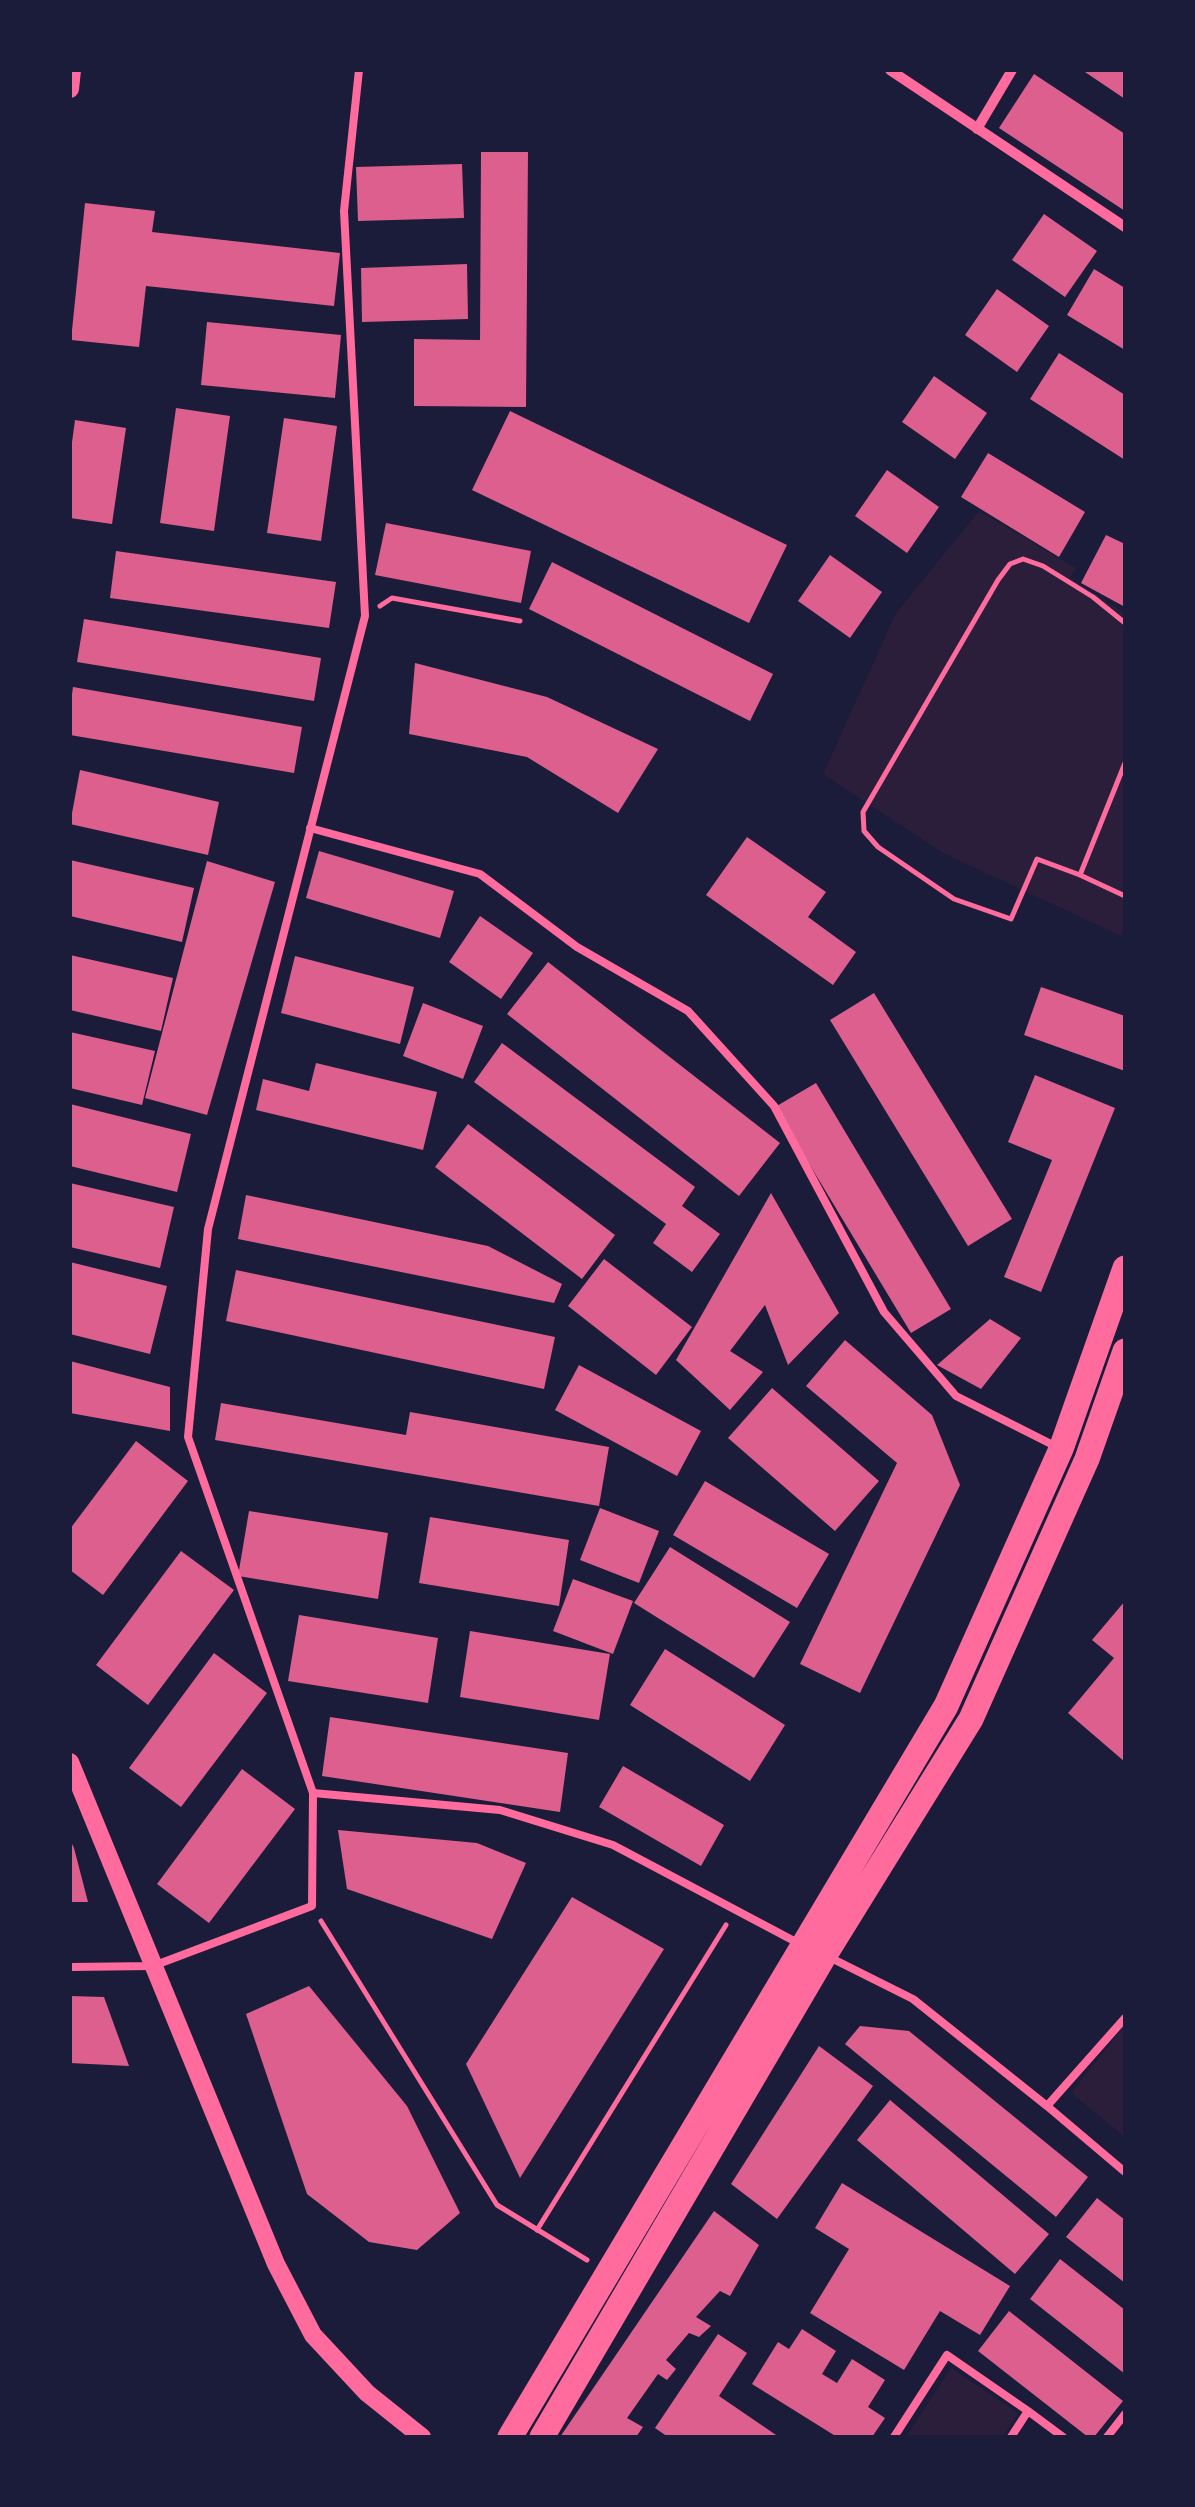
<!DOCTYPE html>
<style>
body{margin:0}
#map{position:relative;width:1195px;height:2507px;overflow:hidden;background:#1b1b3a;font-family:Figtree,sans-serif}
canvas{display:block}
.frame{position:absolute;inset:0;border:72px solid #1b1b3a;pointer-events:none}
</style>
<div id="map">
<canvas width="1195" height="2507"></canvas>
<div class="frame"></div>
</div>
<script>
const context = document.querySelector('canvas').getContext('2d');
context.lineJoin = 'round';
function fillPath(path, color) { context.fillStyle = color; context.fill(path, 'evenodd'); }
const poly = rows => new Path2D(rows.map(r => 'M' + r).join(''));
function stroke(path, color, width, dash) { context.strokeStyle = color; context.lineWidth = width; context.lineCap = dash ? 'butt' : 'round'; context.setLineDash(dash || []); context.stroke(path); }
const green = poly([
 [979,511,1076,568,1070,578,1125,613,1125,926,1121,936,943,853,823,774,896,613],
 [1125,2025,1125,2137,1071,2093],
 [951,2368,1018,2413,1002,2437,906,2437]
]);
const building = poly([
 [1082,70,1125,70,1125,99],
 [1034,74,1125,134,1125,211,999,128],
 [481,152,528,152,526,407,414,406,414,339,480,340],
 [462,164,464,218,358,221,356,167],
 [85,203,155,211,152,232,340,253,334,306,146,286,139,347,71,340],
 [1044,214,1097,251,1065,297,1012,260],
 [467,264,468,319,362,322,361,268],
 [1094,269,1125,288,1125,350,1067,315],
 [997,289,1049,326,1017,372,965,335],
 [207,322,341,335,335,398,201,385],
 [1059,353,1125,395,1125,460,1030,399],
 [934,376,987,413,955,459,902,422],
 [176,408,230,416,214,531,160,523],
 [510,411,787,545,749,623,472,490],
 [284,418,337,426,321,541,267,533],
 [75,420,126,428,112,524,70,518,70,457],
 [988,453,1085,512,1059,557,961,497],
 [887,470,939,507,907,553,855,516],
 [386,523,531,551,521,603,375,575],
 [1106,535,1125,544,1125,607,1081,583],
 [116,551,336,582,329,628,110,598],
 [830,555,882,592,850,638,798,601],
 [552,562,773,674,750,721,529,609],
 [84,619,321,658,314,701,77,662],
 [415,663,547,697,658,749,618,813,527,757,409,734],
 [73,687,302,727,294,773,70,735,70,708],
 [80,770,219,802,208,855,70,824],
 [747,837,826,892,808,917,856,952,833,985,706,895],
 [319,851,454,891,440,938,306,898],
 [70,860,194,888,182,942,70,916],
 [207,861,275,882,207,1115,145,1098],
 [480,916,533,953,501,999,449,962],
 [70,955,173,978,161,1031,70,1010],
 [295,956,414,987,400,1044,281,1013],
 [548,962,780,1143,739,1196,507,1014],
 [1041,987,1125,1016,1125,1071,1024,1035],
 [874,993,1012,1219,968,1246,830,1020],
 [423,1003,483,1026,463,1079,403,1056],
 [70,1032,155,1051,142,1105,70,1088],
 [502,1043,695,1187,682,1206,720,1234,692,1272,653,1243,666,1224,474,1082],
 [316,1063,437,1092,423,1150,256,1110,263,1079,309,1091],
 [1035,1075,1115,1108,1041,1292,1004,1277,1052,1160,1008,1142],
 [816,1083,951,1309,911,1333,775,1107],
 [70,1104,191,1134,177,1192,70,1166],
 [468,1124,615,1235,582,1279,435,1167],
 [70,1183,174,1207,160,1268,70,1247],
 [771,1193,839,1313,788,1365,765,1305,730,1351,763,1372,730,1410,676,1360],
 [246,1195,488,1246,562,1284,554,1303,238,1239],
 [604,1259,692,1327,656,1375,568,1306],
 [70,1262,167,1286,150,1354,70,1334],
 [236,1270,555,1337,544,1389,226,1321],
 [990,1319,1021,1338,981,1389,937,1365],
 [845,1340,932,1415,960,1485,860,1693,800,1664,897,1463,806,1386],
 [70,1361,170,1387,170,1431,70,1413],
 [579,1365,701,1431,677,1476,555,1410],
 [772,1388,879,1481,835,1531,728,1438],
 [221,1403,406,1435,410,1412,609,1447,599,1506,215,1440],
 [136,1441,188,1481,103,1595,70,1570,70,1529],
 [705,1481,829,1554,797,1608,673,1535],
 [600,1508,659,1531,639,1583,580,1560],
 [249,1511,388,1533,378,1599,238,1576],
 [430,1517,569,1540,559,1606,419,1583],
 [670,1547,790,1622,754,1678,634,1603],
 [181,1551,234,1590,148,1705,96,1665],
 [573,1579,633,1601,613,1654,553,1631],
 [1125,1601,1125,1762,1068,1713,1114,1658,1092,1640],
 [299,1615,438,1638,428,1703,288,1681],
 [470,1631,610,1654,599,1720,460,1697],
 [665,1649,785,1725,750,1781,630,1705],
 [214,1653,267,1693,181,1807,129,1768],
 [330,1717,568,1753,560,1812,322,1776],
 [623,1766,724,1825,701,1866,599,1807],
 [242,1769,295,1809,209,1923,157,1884],
 [338,1830,477,1843,526,1863,492,1939,347,1889],
 [70,1840,74,1848,88,1902,70,1902],
 [572,1897,664,1949,520,2178,466,2064],
 [309,1986,407,2106,460,2213,417,2250,369,2242,307,2194,246,2014],
 [70,1996,104,1997,129,2066,70,2063],
 [860,2026,909,2031,1088,2177,1056,2217,845,2044],
 [819,2046,873,2086,777,2219,731,2184],
 [890,2100,1049,2234,1015,2274,857,2140],
 [842,2183,1010,2286,980,2335,940,2311,904,2370,810,2313,849,2249,815,2228],
 [1097,2198,1125,2220,1125,2283,1066,2237],
 [714,2211,759,2245,730,2296,720,2291,696,2317,711,2326,699,2337,689,2333,666,2360,676,2369,667,2380,658,2374,627,2418,643,2427,636,2437,560,2437],
 [1060,2259,1125,2310,1125,2374,1030,2299],
 [1009,2311,1123,2401,1094,2437,1088,2437,978,2351],
 [802,2329,836,2351,822,2374,837,2383,852,2359,885,2380,868,2407,885,2418,872,2437,837,2437,752,2384,778,2342,789,2349],
 [718,2334,747,2353,719,2396,779,2437,668,2437,655,2428]
]);
const path = poly([
 [380,606,392,598,520,621],
 [1125,623,1093,597,1043,566,1023,559,1010,564,998,580,863,812,864,831,878,847,954,899,1011,919,1037,859,1080,875,1125,763],
 [1080,875,1125,896],
 [321,1921,497,2205,587,2260],
 [537,2230,726,1925]
]);
const service = poly([
 [310,828,480,874,577,947,688,1011,774,1106,884,1312,956,1396,1057,1447],
 [313,1793,500,1810,613,1845,798,1943],
 [829,1957,913,1999,1047,2106,1125,2172],
 [70,1967,153,1966,312,1906,313,1793,188,1437,208,1229,365,616,344,211,359,70],
 [1047,2106,1125,2018],
 [894,2437,947,2355,1028,2411],
 [1011,2437,1028,2411,1063,2437],
 [1107,2437,1125,2414]
]);
const minor = poly([
 [890,70,1125,227],
 [977,129,1012,70]
]);
const tertiary = poly([
 [70,89,72,70],
 [70,1762,276,2264,313,2335,367,2393,422,2437]
]);
const primary = poly([
 [510,2437,946,1706,1061,1449,1125,1268],
 [542,2437,825,1955,971,1719,1087,1459,1125,1351]
]);
fillPath(green, '#2a1e3b');
fillPath(building, '#dd5f8e');
stroke(path, '#ff6b9d', 5);
stroke(service, '#ff6b9d', 8);
stroke(minor, '#ff6b9d', 10);
stroke(tertiary, '#ff6b9d', 18);
stroke(primary, '#ff6b9d', 25);
</script>
